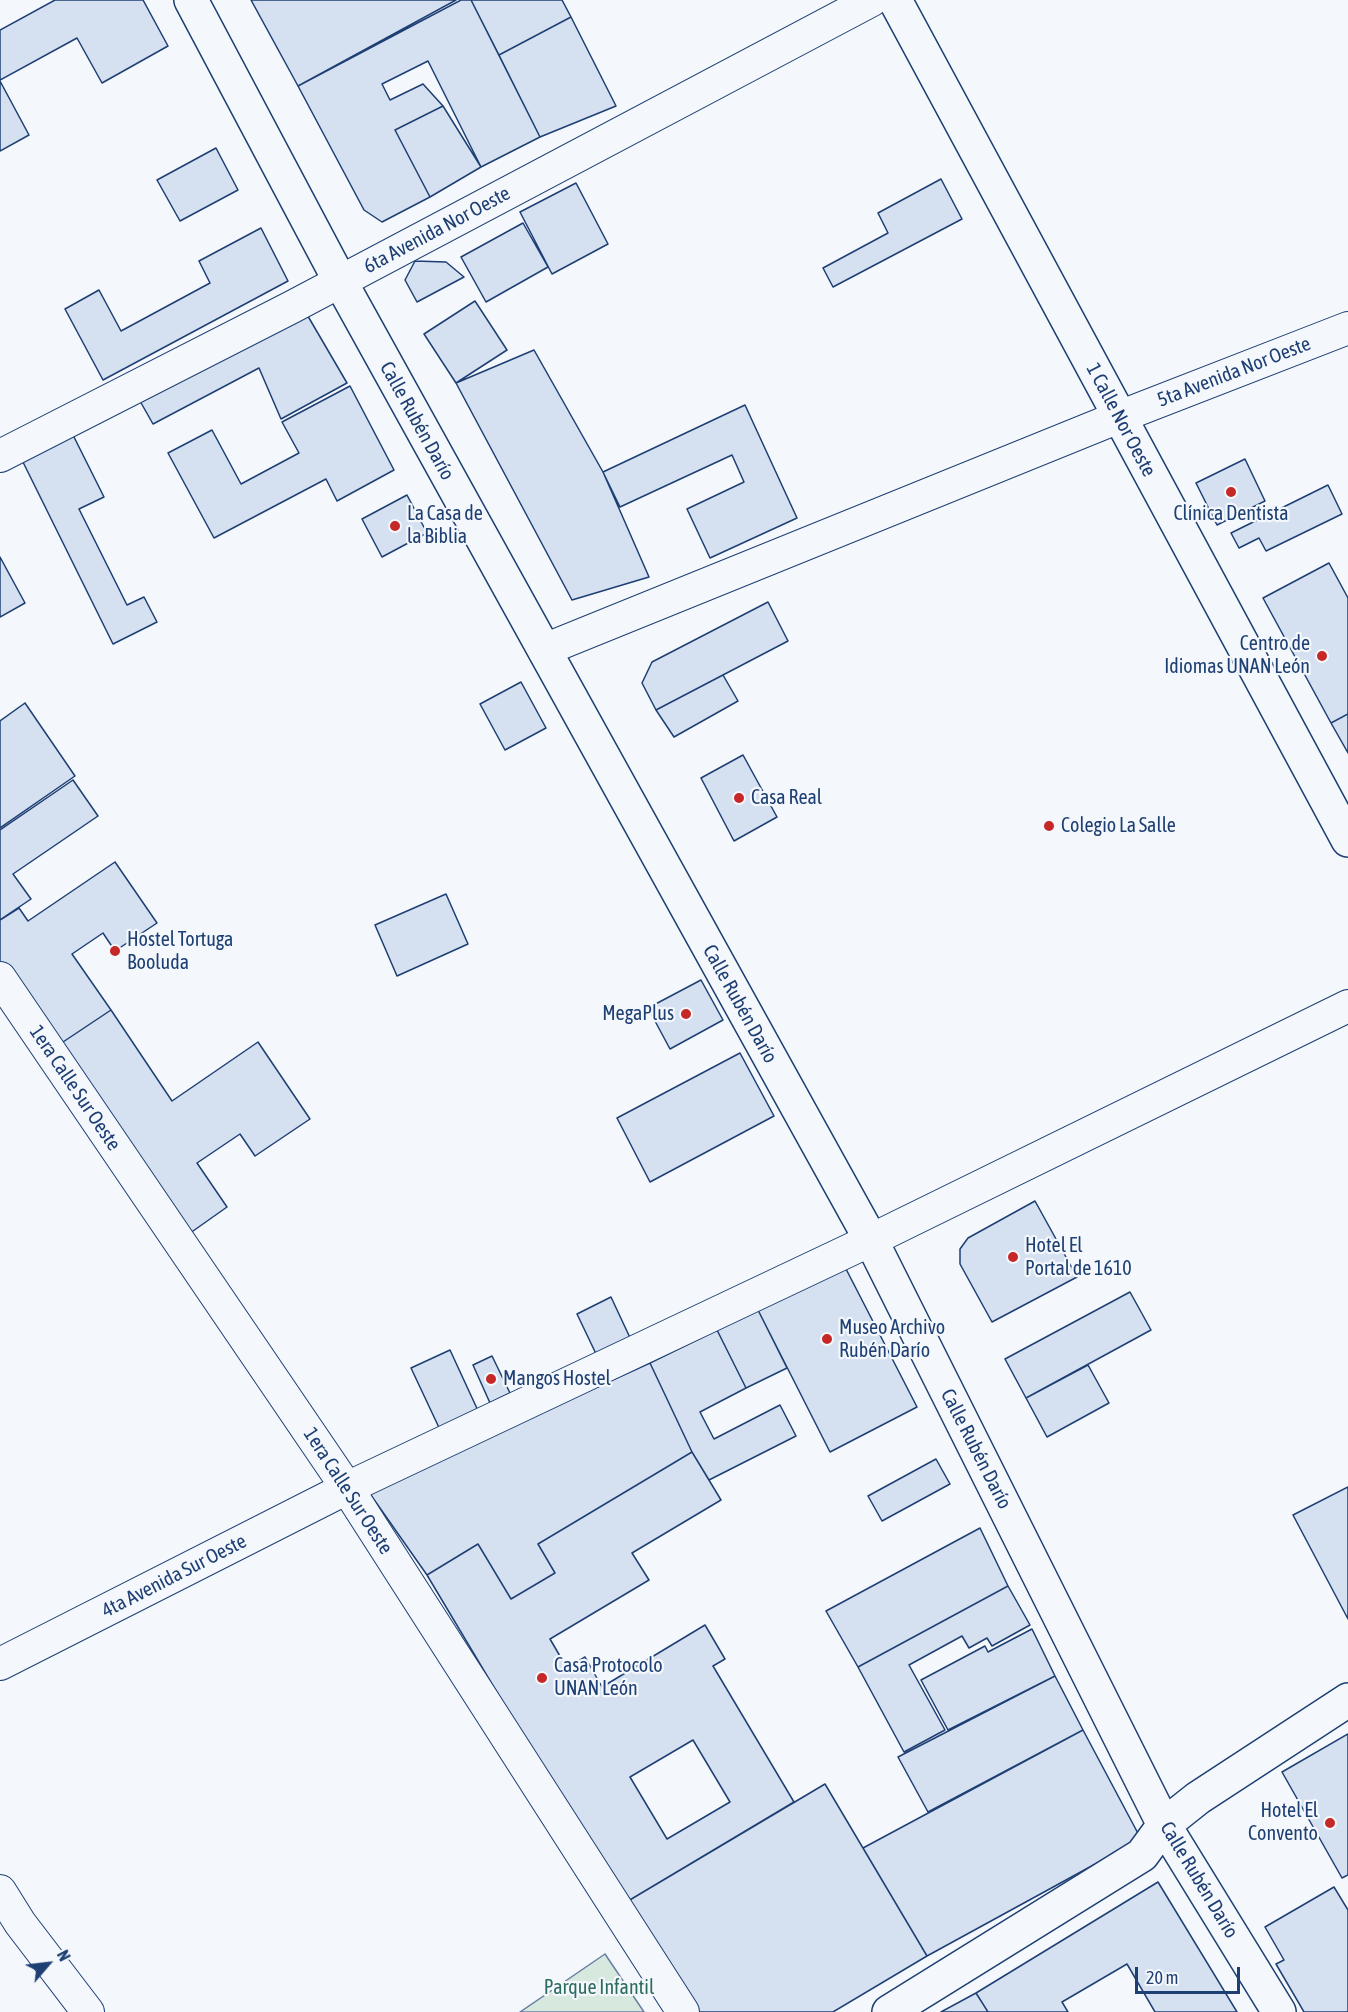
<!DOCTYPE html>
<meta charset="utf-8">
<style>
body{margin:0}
#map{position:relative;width:1348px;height:2012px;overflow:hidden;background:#f4f7fb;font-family:"Asap Condensed",sans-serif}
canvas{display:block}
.north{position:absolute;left:18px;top:1934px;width:60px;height:60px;-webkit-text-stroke:4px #f4f7fb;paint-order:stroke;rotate:62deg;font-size:16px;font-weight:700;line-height:24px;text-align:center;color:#1d3f73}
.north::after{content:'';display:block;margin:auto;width:21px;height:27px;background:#1d3f73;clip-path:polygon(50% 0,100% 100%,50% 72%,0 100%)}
.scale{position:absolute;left:1135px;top:1967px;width:105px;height:27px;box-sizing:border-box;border:3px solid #1d3f73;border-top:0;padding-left:8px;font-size:18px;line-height:21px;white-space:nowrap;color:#1d3f73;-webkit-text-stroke:4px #f4f7fb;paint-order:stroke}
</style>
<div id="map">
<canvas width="1348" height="2012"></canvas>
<div class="north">N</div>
<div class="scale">20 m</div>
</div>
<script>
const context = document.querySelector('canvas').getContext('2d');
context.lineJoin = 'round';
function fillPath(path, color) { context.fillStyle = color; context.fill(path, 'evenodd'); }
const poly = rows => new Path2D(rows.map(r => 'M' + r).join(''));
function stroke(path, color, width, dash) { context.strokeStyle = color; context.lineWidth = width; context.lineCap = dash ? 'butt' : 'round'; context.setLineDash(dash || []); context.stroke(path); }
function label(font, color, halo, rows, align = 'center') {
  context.font = font + ' "Asap Condensed",sans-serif'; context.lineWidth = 4.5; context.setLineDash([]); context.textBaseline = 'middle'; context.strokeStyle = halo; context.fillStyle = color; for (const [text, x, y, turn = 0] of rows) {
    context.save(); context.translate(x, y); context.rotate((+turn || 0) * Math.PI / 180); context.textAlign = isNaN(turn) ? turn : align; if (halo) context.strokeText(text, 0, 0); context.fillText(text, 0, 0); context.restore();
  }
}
const green = poly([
 [605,1954,644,2012,520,2012,605,1954]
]);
const building = poly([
 [55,0,143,0,168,46,102,83,77,38,0,80,0,30,55,0],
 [251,0,456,0,298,86,251,0],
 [461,0,471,0,540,137,481,167,428,61,382,84,390,100,423,84,443,106,395,130,430,197,382,222,364,210,298,86,461,0],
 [471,0,562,0,571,17,499,55,471,0],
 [571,17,616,106,540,137,499,55,571,17],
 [0,81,29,135,0,151,0,81],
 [443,106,481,167,430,197,395,130,443,106],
 [216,148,238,190,180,221,157,180,216,148],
 [941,179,962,219,833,287,823,268,888,233,878,213,941,179],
 [576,183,608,244,552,274,520,212,576,183],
 [523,223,548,267,486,302,461,257,523,223],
 [261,228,288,281,103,380,65,309,99,290,121,331,210,283,199,261,261,228],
 [415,261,446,262,464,277,417,302,405,280,415,261],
 [475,301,507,350,456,383,424,334,475,301],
 [302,306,347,383,281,419,259,368,153,424,136,394,302,306],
 [534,350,603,472,649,577,572,600,456,383,534,350],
 [350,386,394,470,337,501,326,479,214,538,168,453,212,430,241,484,299,453,282,422,350,386],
 [745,405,797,518,710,558,687,509,744,482,732,455,620,507,603,472,745,405],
 [69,427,104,497,79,509,127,605,144,597,157,622,113,644,18,452,69,427],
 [1245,459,1265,501,1217,525,1196,483,1245,459],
 [1328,485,1342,514,1266,551,1259,538,1239,548,1231,533,1328,485],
 [407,495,427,533,382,557,362,519,407,495],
 [0,557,25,603,0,617,0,557],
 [1329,563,1348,598,1348,714,1331,723,1263,598,1329,563],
 [768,602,788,641,656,710,642,683,652,662,768,602],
 [723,675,738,701,674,737,656,710,723,675],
 [521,682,546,728,505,750,480,704,521,682],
 [25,703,75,776,0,828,0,721,25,703],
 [1348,714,1348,753,1331,723,1348,714],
 [743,755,777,817,734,841,701,778,743,755],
 [73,780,98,816,13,874,31,899,0,920,0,830,73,780],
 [115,862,157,923,115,951,103,933,72,954,111,1010,57,1046,0,963,0,920,19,908,28,921,115,862],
 [446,894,468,944,397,976,375,925,446,894],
 [701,980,723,1020,670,1049,648,1008,701,980],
 [111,1010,172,1101,258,1042,310,1119,255,1156,240,1134,197,1163,227,1207,186,1236,57,1046,111,1010],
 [740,1053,774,1116,650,1182,617,1118,740,1053],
 [1035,1201,1077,1277,992,1322,960,1264,960,1249,968,1238,1035,1201],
 [845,1267,917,1407,830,1452,758,1310,845,1267],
 [1130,1292,1151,1330,1026,1398,1005,1359,1130,1292],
 [611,1297,632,1342,598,1358,577,1314,611,1297],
 [758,1310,787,1368,746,1388,717,1330,758,1310],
 [717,1330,746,1388,700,1412,714,1439,780,1405,796,1436,709,1480,692,1452,650,1363,717,1330],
 [450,1350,480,1415,442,1434,411,1368,450,1350],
 [492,1356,510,1393,490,1403,473,1365,492,1356],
 [650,1363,692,1452,538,1544,555,1573,511,1599,478,1544,427,1575,368,1491,650,1363],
 [1088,1365,1109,1403,1047,1437,1026,1398,1088,1365],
 [692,1452,721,1500,632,1553,649,1580,550,1639,567,1668,585,1657,602,1687,705,1625,725,1659,713,1666,794,1802,623,1904,427,1575,478,1544,511,1599,555,1573,538,1544,692,1452],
 [693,1740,730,1802,667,1839,630,1777,693,1740],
 [936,1459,950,1484,882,1521,868,1496,936,1459],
 [1348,1487,1348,1619,1293,1515,1348,1487],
 [980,1528,1008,1586,858,1667,826,1611,980,1528],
 [1008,1586,1030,1625,992,1646,987,1638,969,1648,962,1636,909,1665,945,1730,904,1752,858,1667,1008,1586],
 [1032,1629,1055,1676,948,1730,921,1680,985,1646,988,1652,1032,1629],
 [1055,1676,1083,1730,928,1812,898,1757,1055,1676],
 [1083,1730,1141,1839,927,1956,863,1848,1083,1730],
 [1348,1734,1348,1875,1342,1878,1282,1772,1348,1734],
 [825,1784,927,1956,833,2012,696,2012,623,1904,825,1784],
 [1158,1882,1237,2012,1155,2012,1127,1964,1062,2002,1068,2012,988,2012,976,1993,1158,1882],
 [1334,1887,1348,1910,1348,2012,1304,2012,1276,1964,1284,1960,1265,1927,1334,1887],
 [976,1993,988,2012,941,2012,976,1993]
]);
const minor = poly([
 [0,456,292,307,872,0],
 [544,650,1119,417,1348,328],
 [0,978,347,1488,683,2012],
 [0,1664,347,1488,871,1240,1348,1006],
 [0,1891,20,1923,88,2012]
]);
const tertiary = poly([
 [191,0,340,281,871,1240,1164,1825,1279,2012],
 [895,0,1348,840],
 [889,2012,1142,1855,1164,1825,1198,1798,1348,1700]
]);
const markers = [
 [1231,492,6,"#c62828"],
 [395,526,6,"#c62828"],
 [1322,656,6,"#c62828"],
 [739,798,6,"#c62828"],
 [1049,826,6,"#c62828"],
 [115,951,6,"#c62828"],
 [686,1014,6,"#c62828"],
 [1013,1257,6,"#c62828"],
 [827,1339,6,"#c62828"],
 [491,1379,6,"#c62828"],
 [542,1678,6,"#c62828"],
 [1330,1823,6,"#c62828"]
];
const streetNames = [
 ["6ta Avenida Nor Oeste",437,230,-28],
 ["5ta Avenida Nor Oeste",1234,372,-21],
 ["1 Calle Nor Oeste",1121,420,62],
 ["Calle Rubén Darío",417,421,61],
 ["Calle Rubén Darío",740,1004,61],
 ["1era Calle Sur Oeste",75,1088,56],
 ["Calle Rubén Darío",976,1449,63],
 ["1era Calle Sur Oeste",348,1491,57],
 ["4ta Avenida Sur Oeste",174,1576,-27],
 ["Calle Rubén Darío",1199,1880,59]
];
const poiNames = [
 ["La Casa de",407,514],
 ["la Biblia",407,537],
 ["Clínica Dentista",1231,514,"center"],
 ["Centro de",1310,644,"right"],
 ["Idiomas UNAN León",1310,667,"right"],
 ["Casa Real",751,798],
 ["Colegio La Salle",1061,826],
 ["Hostel Tortuga",127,940],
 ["Booluda",127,963],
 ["MegaPlus",674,1014,"right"],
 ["Hotel El",1025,1246],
 ["Portal de 1610",1025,1269],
 ["Museo Archivo",839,1328],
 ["Rubén Darío",839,1351],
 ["Mangos Hostel",503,1379],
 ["Casa Protocolo",554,1666],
 ["UNAN León",554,1689],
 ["Hotel El",1318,1811,"right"],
 ["Convento",1318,1834,"right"]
];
const parkNames = [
 ["Parque Infantil",599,1988]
];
fillPath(green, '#d7e8df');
stroke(green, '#687fa3', 1.5);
fillPath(building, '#d5e0f0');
stroke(building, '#1d3f73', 1.5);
stroke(minor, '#1d3f73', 34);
stroke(tertiary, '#1d3f73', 36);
stroke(minor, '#f4f7fb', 32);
stroke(tertiary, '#f4f7fb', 33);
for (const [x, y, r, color] of markers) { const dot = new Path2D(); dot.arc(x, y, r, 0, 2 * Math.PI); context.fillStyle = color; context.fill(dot); stroke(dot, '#f4f7fb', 2); }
label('20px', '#1d3f73', '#f4f7fb', streetNames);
label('20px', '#1d3f73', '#f4f7fb', poiNames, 'left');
label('20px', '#2c6c60', '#f4f7fb', parkNames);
</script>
